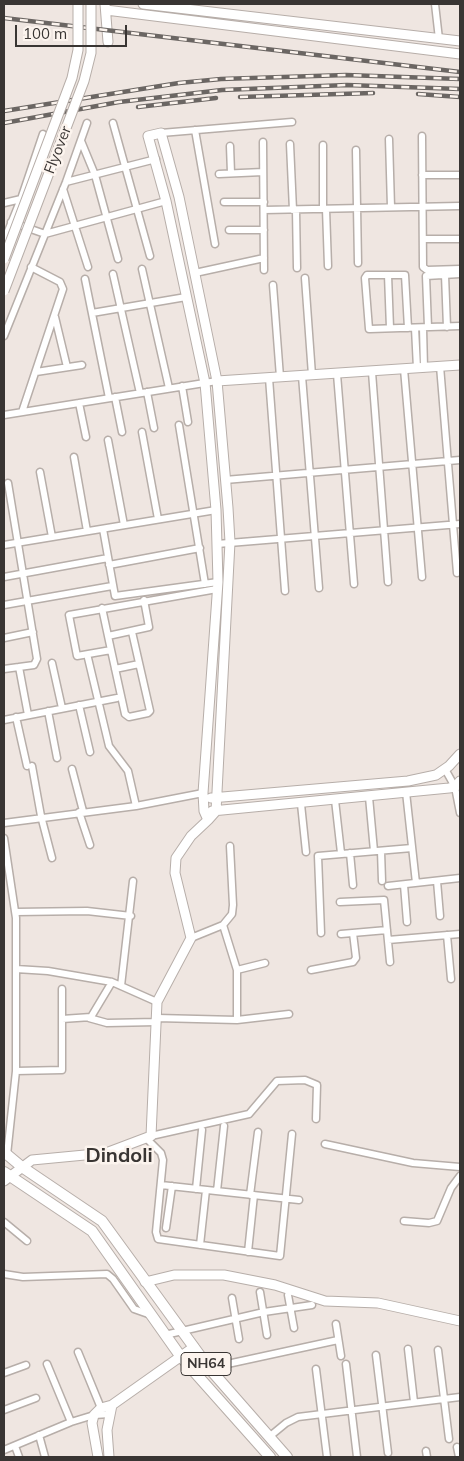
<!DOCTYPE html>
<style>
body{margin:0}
#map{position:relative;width:464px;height:1461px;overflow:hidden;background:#efe6e1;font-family:Mulish,sans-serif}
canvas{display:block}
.frame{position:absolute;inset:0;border:5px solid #393533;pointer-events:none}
.scale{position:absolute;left:15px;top:25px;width:112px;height:22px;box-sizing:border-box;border:2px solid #393533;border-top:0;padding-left:6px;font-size:15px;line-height:18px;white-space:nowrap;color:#393533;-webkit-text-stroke:4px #fcf4ee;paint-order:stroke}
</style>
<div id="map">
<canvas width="464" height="1461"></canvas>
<div class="frame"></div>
<div class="scale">100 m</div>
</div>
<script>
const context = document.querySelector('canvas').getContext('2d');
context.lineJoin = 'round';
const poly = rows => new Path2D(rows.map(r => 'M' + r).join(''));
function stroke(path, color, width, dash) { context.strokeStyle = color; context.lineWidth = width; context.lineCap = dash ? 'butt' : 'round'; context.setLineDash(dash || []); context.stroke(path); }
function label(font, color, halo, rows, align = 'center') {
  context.font = font + ' Mulish,sans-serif'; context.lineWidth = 5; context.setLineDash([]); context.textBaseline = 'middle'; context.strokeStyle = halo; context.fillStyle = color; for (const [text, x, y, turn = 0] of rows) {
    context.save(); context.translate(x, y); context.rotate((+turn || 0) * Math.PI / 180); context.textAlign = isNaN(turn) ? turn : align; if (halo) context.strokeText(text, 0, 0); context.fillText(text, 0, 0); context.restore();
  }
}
const street = poly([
 [435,4,439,39],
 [113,123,150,256],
 [195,130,215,244],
 [161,133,292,122],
 [422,136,423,267,427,270,460,269],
 [389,139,391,207],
 [81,141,95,175,118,259],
 [263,142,264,270],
 [290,144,293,210],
 [323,145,323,209],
 [230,146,231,173],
 [356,150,358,263],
 [219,174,263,172],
 [422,175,460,175],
 [66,182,156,159],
 [63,189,88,267],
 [224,202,264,202],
 [4,203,21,199,43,134],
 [326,209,328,266],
 [264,210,460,206],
 [296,210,297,268],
 [11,222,45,234,166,201],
 [229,230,264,230],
 [423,239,460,239],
 [4,241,21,199],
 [142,269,169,388],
 [195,273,264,258],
 [113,274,140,393],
 [388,275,390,328],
 [445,275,447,327],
 [305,278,312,375],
 [85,279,109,398],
 [273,285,280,377],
 [92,313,186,297],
 [55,317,67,367],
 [428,327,426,276,460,274],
 [408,328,405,275,367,275,365,278,369,329,370,329,460,326],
 [415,328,417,368],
 [423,328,424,368],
 [4,336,66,182,87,123],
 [440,366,457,573],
 [404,369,422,577],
 [36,372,82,365],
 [372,372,388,582],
 [337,374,354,584],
 [302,376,319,588],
 [269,378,285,591],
 [182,386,188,422],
 [147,392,154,428],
 [115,397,122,432],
 [79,403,86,437],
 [22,412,63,289,60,282,31,267],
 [4,415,217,381],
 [179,425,205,584],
 [142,432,158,519],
 [108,440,124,525],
 [74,457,87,531],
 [40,472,52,537],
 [225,480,460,460],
 [103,529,115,596,218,582],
 [217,544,460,524],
 [4,545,216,510],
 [109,565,200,548],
 [4,577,108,558],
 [4,605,112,586],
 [102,608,111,650],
 [132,632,150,711,148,713,129,717,125,714,111,650,77,656,69,615,217,589],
 [108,636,149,627,144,600],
 [4,638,33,632],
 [88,658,109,746,128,771,136,806],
 [52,663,62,708],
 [19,667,28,715],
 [4,669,34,665,37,659,8,483],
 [115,669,139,664],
 [79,705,90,752],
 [48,711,57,758],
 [16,717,27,766],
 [4,720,117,698],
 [32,766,41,816,52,858],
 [72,769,83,811],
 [445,769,455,787,460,813],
 [406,792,416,883],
 [369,797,374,851],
 [335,800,341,853],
 [301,804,306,852],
 [79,812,90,845],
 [4,823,136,806,203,793],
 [4,838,16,918,16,1071,7,1155],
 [381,851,382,881],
 [350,853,353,885],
 [437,881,440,916],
 [404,885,407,922],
 [388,886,460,878],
 [340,902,384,900,390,962],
 [16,912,87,911,131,916],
 [223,925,237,970,237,1020],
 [321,933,318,856,412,848],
 [341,934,387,930],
 [447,935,451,979],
 [191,938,223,925,232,914,233,905,230,846],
 [388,940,460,934],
 [16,969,48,971,112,982,157,1002],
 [237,970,265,963],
 [311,970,353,962,356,958,353,933],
 [121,986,133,881],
 [89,1018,107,1023,157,1022],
 [157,1018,237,1020,289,1014],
 [62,1019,91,1017,112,982],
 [16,1071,62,1070,62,989],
 [151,1136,249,1114,277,1081,305,1080,317,1085,316,1119],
 [147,1139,161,1153,163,1160,156,1232,158,1239,280,1256,292,1134],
 [325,1144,413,1163,460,1167],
 [161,1185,299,1200],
 [196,1189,202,1130],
 [217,1191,224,1126],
 [250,1195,258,1132],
 [404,1221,429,1223,437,1221,451,1188,460,1176],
 [4,1222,27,1241],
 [166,1228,172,1186],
 [200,1245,206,1190],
 [248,1252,254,1195],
 [4,1274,23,1277,107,1274,113,1279,134,1309,151,1315],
 [260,1292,267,1335],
 [288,1295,294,1328],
 [232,1298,239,1339],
 [336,1324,341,1356],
 [165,1335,264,1312,312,1305],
 [408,1349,414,1402],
 [438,1350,449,1439],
 [78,1352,101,1408],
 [376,1355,388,1453],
 [47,1364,71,1422],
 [346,1364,357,1457],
 [209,1368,338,1340],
 [316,1369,327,1457],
 [4,1373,26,1365],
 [4,1410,36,1398],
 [39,1435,45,1457],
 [269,1437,286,1423,298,1417,460,1397],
 [15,1446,19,1457],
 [457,1447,459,1457],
 [4,1450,71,1422,94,1415,110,1414],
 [426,1451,427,1457]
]);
const secondary = poly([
 [105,4,108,42],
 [143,4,460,41],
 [106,10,460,54],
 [217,381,460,365],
 [211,798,408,781,436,775,449,766,460,754],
 [212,811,449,788,455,787,460,781],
 [4,1181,32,1160,106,1153,151,1136,157,1002,191,938,175,873,176,858,191,836,208,820,216,811,230,542,228,508,217,381,179,197,161,133,148,136,166,201,205,383,216,510,218,582,203,793,204,811,208,820],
 [145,1282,174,1275,224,1275,275,1285,325,1301,378,1303,460,1321],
 [98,1457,92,1423,94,1415,101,1408,112,1405,194,1347],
 [109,1457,107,1430,112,1405]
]);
const primary = poly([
 [4,1152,22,1167,102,1221,209,1368,287,1457],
 [4,1172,92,1231,181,1357,270,1457]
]);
const rail = poly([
 [4,18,460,72],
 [418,94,460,97],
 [240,97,373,93],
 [138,107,216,98],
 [4,111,179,83,221,79,346,75,460,79],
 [4,123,119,102,222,90,347,85,460,89]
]);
const secondaryBridge = poly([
 [4,259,72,78,78,50,78,4],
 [4,291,84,81,91,53,91,4]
]);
const shields = [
 [206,1364,50]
];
const shieldNames = [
 ["NH64",206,1364]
];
const streetNames = [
 ["Flyover",58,150,-69]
];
const districtNames = [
 ["Dindoli",119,1156]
];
stroke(street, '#b7aea9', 9);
stroke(secondary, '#b7aea9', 11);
stroke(primary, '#b7aea9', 12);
stroke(street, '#fff', 6);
stroke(secondary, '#fff', 9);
stroke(primary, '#fff', 10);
stroke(rail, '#6b6663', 4.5);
stroke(rail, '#fcf4ee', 2.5, [8]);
stroke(secondaryBridge, '#b7aea9', 11, []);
stroke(secondaryBridge, '#fff', 9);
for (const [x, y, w] of shields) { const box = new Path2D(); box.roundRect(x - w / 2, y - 11.5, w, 23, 4); context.fillStyle = '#fcf4ee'; context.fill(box); stroke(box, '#393533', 1); }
label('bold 14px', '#393533', null, shieldNames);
label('15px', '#393533', '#fcf4ee', streetNames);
label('bold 20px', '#393533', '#fcf4ee', districtNames);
</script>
